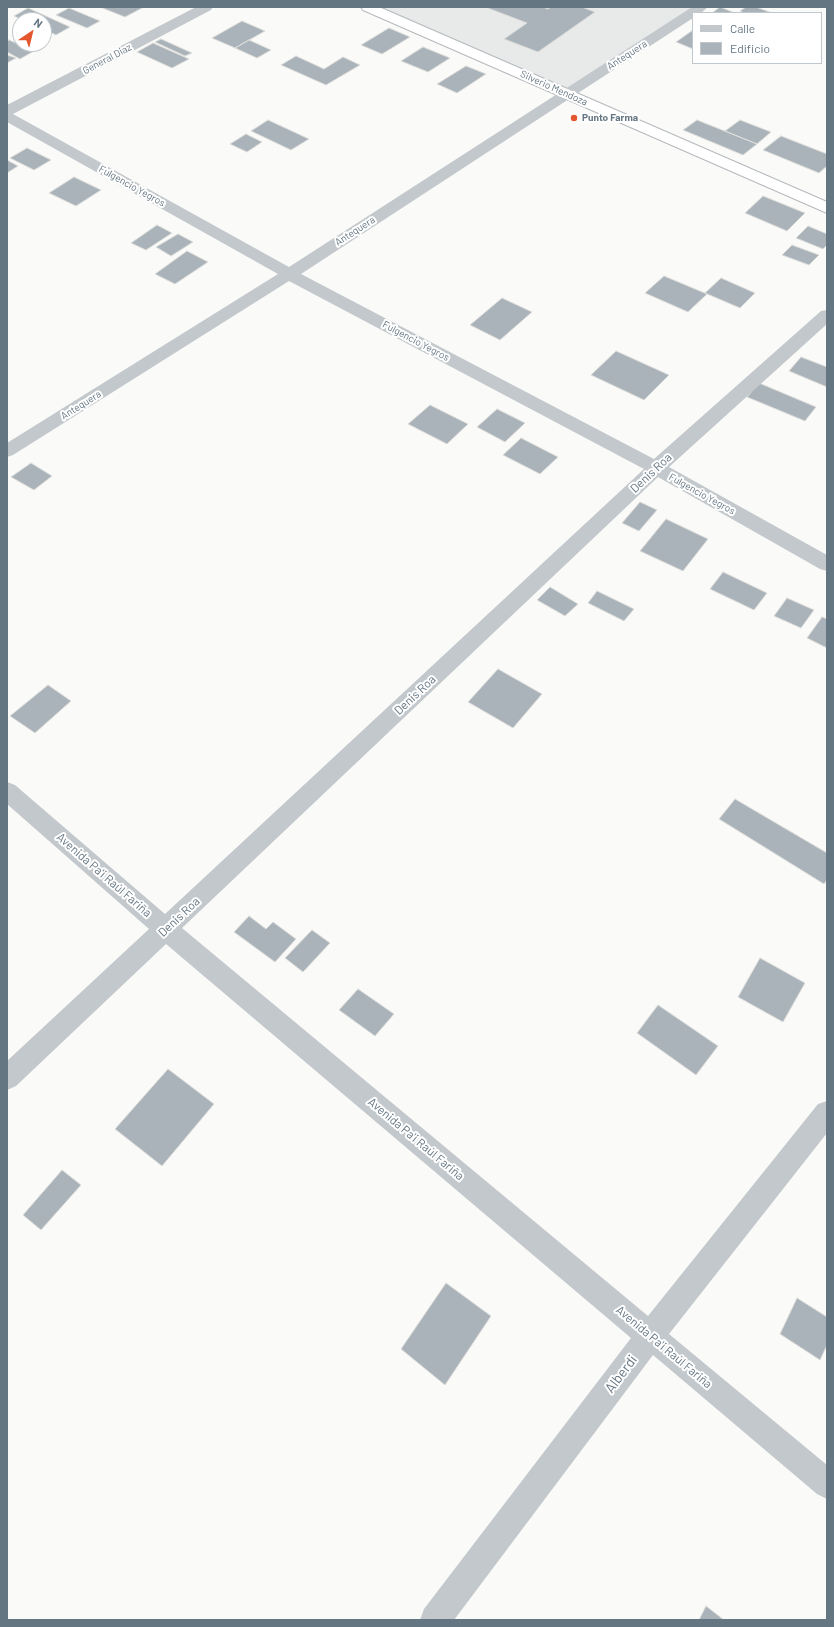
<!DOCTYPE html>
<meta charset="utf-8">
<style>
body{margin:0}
#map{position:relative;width:834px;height:1627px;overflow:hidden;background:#fafaf8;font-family:Barlow,sans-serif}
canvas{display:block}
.frame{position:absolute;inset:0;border:8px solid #657683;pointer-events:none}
.legend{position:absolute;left:692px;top:12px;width:130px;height:52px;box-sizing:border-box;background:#fff;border:1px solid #c1c8cd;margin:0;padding:5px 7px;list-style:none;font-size:12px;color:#657683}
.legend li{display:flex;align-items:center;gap:8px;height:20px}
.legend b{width:20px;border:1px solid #c1c8cd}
.north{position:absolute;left:12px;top:12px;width:40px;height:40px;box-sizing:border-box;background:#fff;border:1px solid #c1c8cd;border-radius:50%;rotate:35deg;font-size:11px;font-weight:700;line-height:16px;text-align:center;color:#657683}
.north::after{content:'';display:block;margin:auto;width:14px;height:18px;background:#e4572e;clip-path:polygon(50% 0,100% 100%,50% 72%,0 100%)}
</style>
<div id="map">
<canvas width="834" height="1627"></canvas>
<div class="frame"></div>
<ul class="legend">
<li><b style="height:5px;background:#c3c8cc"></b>Calle</li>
<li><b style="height:11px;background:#aab3b9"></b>Edificio</li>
</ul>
<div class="north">N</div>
</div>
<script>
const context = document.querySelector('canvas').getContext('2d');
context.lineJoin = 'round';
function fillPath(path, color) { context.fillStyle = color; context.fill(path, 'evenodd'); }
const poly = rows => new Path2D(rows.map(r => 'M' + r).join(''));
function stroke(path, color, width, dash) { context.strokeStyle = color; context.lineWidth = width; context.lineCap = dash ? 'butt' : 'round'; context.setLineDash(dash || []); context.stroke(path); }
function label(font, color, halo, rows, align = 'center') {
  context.font = font + ' Barlow,sans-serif'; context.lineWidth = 4; context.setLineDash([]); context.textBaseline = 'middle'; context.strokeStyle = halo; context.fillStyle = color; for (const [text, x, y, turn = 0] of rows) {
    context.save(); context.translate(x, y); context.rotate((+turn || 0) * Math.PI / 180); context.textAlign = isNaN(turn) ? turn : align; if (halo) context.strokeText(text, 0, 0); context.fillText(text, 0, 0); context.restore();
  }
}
const built = poly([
 [376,7,692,7,565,89]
]);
const building = poly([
 [100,7,144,7,125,17,100,7],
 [485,7,543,7,548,9,551,7,582,7,595,12,538,52,504,39,527,23,485,7],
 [720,7,735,13,712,13,720,7],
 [746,7,756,7,772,13,744,13,740,11,746,7],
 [28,8,70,27,56,35,44,29,44,20,23,20,14,16,28,8],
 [69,8,100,21,87,28,56,15,69,8],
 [242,21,265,31,235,48,212,38,242,21],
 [389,28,410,37,382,54,361,45,389,28],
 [693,30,693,49,676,42,693,30],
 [161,39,192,53,185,56,155,42,161,39],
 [9,40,34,51,20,59,7,52,7,41,9,40],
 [249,40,271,50,257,58,235,48,249,40],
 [153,43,189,59,172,68,137,52,153,43],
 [423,47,450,58,428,72,401,61,423,47],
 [7,55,16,58,7,63,7,55],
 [296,56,324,69,343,57,360,65,326,85,281,65,296,56],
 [466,66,486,74,457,93,437,84,466,66],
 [268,120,309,139,291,150,251,131,268,120],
 [697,120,757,144,743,155,683,130,697,120],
 [740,120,771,132,757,144,725,131,740,120],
 [246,134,262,142,247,152,230,144,246,134],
 [781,136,827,154,827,166,819,173,763,150,781,136],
 [27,148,51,160,34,170,10,158,27,148],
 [7,160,18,166,7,173,7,160],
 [74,177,101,190,76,206,49,193,74,177],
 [763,196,805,213,787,231,745,213,763,196],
 [157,225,172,233,146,250,131,243,157,225],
 [808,226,827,234,827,245,823,249,796,238,808,226],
 [178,234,193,242,171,256,156,247,178,234],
 [792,245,819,255,809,265,782,255,792,245],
 [187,251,208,262,175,284,155,274,187,251],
 [664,276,707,294,688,312,645,293,664,276],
 [721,278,755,293,740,308,705,293,721,278],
 [502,298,532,312,500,340,470,325,502,298],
 [616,351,669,375,644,400,591,375,616,351],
 [801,357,827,367,827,387,789,371,801,357],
 [759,383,816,407,805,421,747,397,759,383],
 [430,405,468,424,447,444,408,424,430,405],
 [497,409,525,423,505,442,477,427,497,409],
 [521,438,558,457,540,474,503,455,521,438],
 [31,463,52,476,34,490,11,477,31,463],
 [640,502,657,510,639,531,622,523,640,502],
 [666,519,708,539,683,571,640,551,666,519],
 [723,572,767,593,754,610,710,589,723,572],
 [550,587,578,604,565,616,537,600,550,587],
 [597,591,634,609,624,621,588,603,597,591],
 [787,598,814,610,801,628,774,616,787,598],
 [822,617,827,619,827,648,807,638,822,617],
 [498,669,542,694,513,728,468,702,498,669],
 [48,685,71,701,35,733,10,716,48,685],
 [735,799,827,853,827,880,824,884,719,819,735,799],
 [249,916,266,929,273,922,296,939,275,962,234,932,249,916],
 [312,930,330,943,303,972,285,958,312,930],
 [760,958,805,983,783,1022,738,997,760,958],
 [358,989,394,1014,375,1036,339,1010,358,989],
 [658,1005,718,1046,696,1075,637,1033,658,1005],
 [168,1069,214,1104,162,1166,115,1129,168,1069],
 [62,1170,81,1185,41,1230,23,1215,62,1170],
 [446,1283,491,1316,445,1385,401,1349,446,1283],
 [797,1298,827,1317,827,1345,820,1360,780,1334,797,1298],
 [706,1606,724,1620,699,1620,706,1606]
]);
const street = poly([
 [196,7,213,7,211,10,13,114,289,267,692,7,708,7,701,13,693,13,693,18,301,274,654,459,821,311,827,310,827,324,669,467,827,555,827,571,820,569,658,477,182,928,648,1316,818,1104,827,1101,827,1133,669,1334,827,1465,827,1499,817,1494,653,1355,454,1620,420,1620,424,1609,631,1338,166,944,16,1086,7,1090,7,1061,149,929,7,804,7,782,15,785,165,914,644,469,289,281,13,455,7,457,7,443,278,274,7,122,7,105,196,7]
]);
const highway = poly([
 [361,7,379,7,827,202,827,213,363,10,361,7]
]);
const markers = [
 [574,118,4,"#e4572e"]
];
const farStreetnames = [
 ["Antequera",627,55,-33],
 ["General Diaz",107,59,-28],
 ["Silverio Mendoza",554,88,24],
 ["Fulgencio Yegros",132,186,29],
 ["Antequera",355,231,-33],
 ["Fulgencio Yegros",416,341,28],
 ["Antequera",81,405,-32],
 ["Fulgencio Yegros",702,494,29]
];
const farPoinames = [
 ["Punto Farma",582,118]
];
const streetNames = [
 ["Denis Roa",651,473,-43],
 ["Denis Roa",415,695,-43],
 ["Avenida Pa'i Raúl Fariña",104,875,41],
 ["Denis Roa",179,917,-43],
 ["Avenida Pa'i Raúl Fariña",416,1139,40],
 ["Avenida Pa'i Raúl Fariña",664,1347,40]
];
const nearStreetnames = [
 ["Alberdi",621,1374,-53]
];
fillPath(built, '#e8e9e9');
fillPath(building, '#aab3b9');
stroke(building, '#dcdcda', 1);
stroke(highway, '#b4b9bd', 2);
fillPath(street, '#c3c8cc');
fillPath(highway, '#fff');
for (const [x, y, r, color] of markers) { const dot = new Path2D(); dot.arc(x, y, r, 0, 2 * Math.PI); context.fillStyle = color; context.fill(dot); stroke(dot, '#fff', 1.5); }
label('10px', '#657683', '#fff', farStreetnames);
label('bold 10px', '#657683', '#fff', farPoinames, 'left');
label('12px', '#657683', '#fff', streetNames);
label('14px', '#657683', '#fff', nearStreetnames);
</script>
